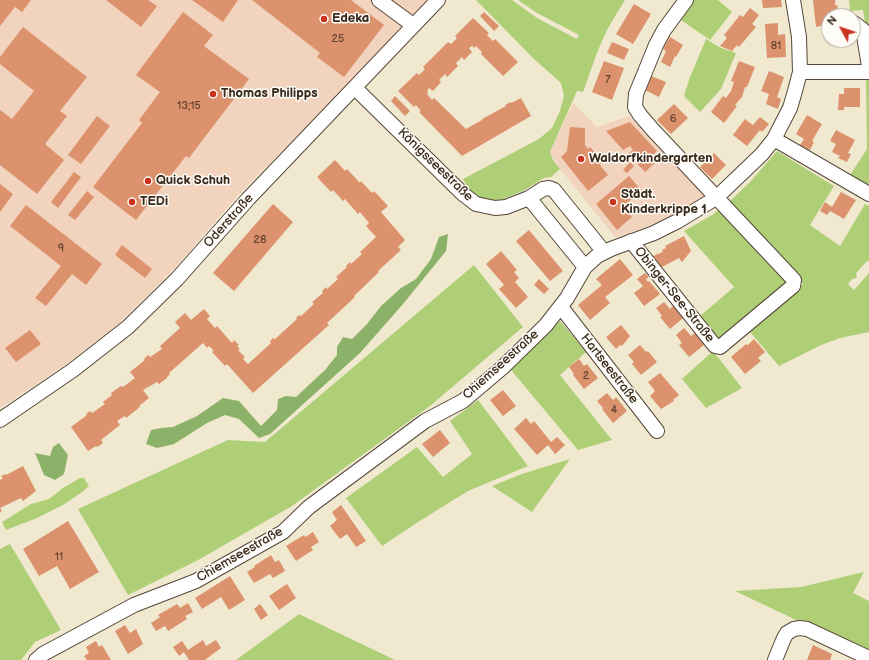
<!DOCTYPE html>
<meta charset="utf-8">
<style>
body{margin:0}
#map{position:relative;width:869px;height:660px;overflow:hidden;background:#f0e9d0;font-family:"Balsamiq Sans",sans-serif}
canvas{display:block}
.north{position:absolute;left:821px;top:8px;width:40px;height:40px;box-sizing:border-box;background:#fdfcf7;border:1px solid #afa8a0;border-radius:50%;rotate:310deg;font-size:11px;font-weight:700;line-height:16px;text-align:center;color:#3b2a1e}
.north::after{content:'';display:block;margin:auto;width:14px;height:18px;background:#c8321e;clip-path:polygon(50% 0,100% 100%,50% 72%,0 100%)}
</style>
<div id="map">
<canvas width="869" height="660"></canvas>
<div class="north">N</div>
</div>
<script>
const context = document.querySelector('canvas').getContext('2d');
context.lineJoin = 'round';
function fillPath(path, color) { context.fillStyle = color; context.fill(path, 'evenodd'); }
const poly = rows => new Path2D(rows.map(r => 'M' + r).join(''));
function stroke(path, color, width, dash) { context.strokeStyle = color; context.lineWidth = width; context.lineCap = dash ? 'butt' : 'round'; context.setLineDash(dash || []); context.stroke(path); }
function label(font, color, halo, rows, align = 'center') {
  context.font = font + ' "Balsamiq Sans",sans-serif'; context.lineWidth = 3; context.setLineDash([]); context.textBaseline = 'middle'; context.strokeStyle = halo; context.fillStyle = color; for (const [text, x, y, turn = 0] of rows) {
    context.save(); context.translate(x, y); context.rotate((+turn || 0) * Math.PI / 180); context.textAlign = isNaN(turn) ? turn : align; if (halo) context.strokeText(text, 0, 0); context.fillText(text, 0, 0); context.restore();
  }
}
const built = poly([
 [0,0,427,0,312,121,241,192,175,268,118,324,68,363,0,408],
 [573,103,597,127,629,116,705,196,676,215,616,238,560,169,550,152]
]);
const green = poly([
 [476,0,512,0,537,18,577,39,579,35,537,13,518,0,625,0,608,28,598,50,583,92,577,91,550,152,553,160,560,169,551,177,544,178,523,191,501,200,490,202,481,199,469,190,463,179,539,139,552,128,560,111,564,96,561,83,533,58],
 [692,0,718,0,732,12,710,40,678,18],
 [849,0,869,0,869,47,863,10,850,11],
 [706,39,719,47,736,53,721,89,700,112,684,96,690,77],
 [866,80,869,80,869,186,850,175,867,149],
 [777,151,834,186,810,225,840,246,865,204,869,206,869,261,867,261,856,273,857,277,854,279,852,279,848,284,854,290,869,273,869,332,840,338,821,345,779,366,750,332,803,284,729,202,751,181],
 [721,208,788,284,720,342,699,317,734,287,684,231,712,215],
 [474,265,523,327,430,406,292,506,200,559,128,595,78,509,228,440,265,442],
 [560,321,586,352,560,375,612,440,578,450,511,370],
 [713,351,742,388,706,408,682,379],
 [478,400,528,466,468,491,418,522,382,546,346,498,417,447,443,477,472,454,450,421],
 [570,459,532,512,492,486,522,474],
 [80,478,84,478,89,486,82,492,63,505,37,518,6,530,2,522,31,504,49,499,63,488],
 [10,544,61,630,35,642,21,660,0,660,0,549],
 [864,572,853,593,869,601,869,652,834,638,735,591,801,587],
 [299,614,395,660,236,660]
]);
const forest = poly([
 [448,234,446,251,403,304,360,353,270,434,259,438,239,419,225,415,207,423,174,444,157,448,146,444,151,430,161,428,173,427,197,416,223,398,239,401,261,426,277,410,278,399,286,396,296,397,325,370,337,355,337,347,343,337,352,339,367,324,381,306,401,288,416,279,431,259,439,237],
 [59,443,68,455,64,474,55,480,44,475,35,453,50,456,53,447]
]);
const building = poly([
 [0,0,31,0,22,12,15,7,0,26],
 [106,0,148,0,157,6,141,27],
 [192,0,238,0,223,22],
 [252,0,351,0,384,25,344,77,317,57,320,53],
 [762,0,781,0,782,7,763,8],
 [813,0,835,0,835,5,837,5,839,16,829,16,829,24,816,27],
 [634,4,651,14,633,44,616,34],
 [750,8,759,15,752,24,756,27,739,47,737,45,732,51,720,46,727,38,724,35,740,15,743,17],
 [183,12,213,35,204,46,249,79,189,158,186,156,136,220,93,187,142,123,139,120,160,92,136,75],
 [484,12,499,26,494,31,480,16],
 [473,18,489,33,487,35,493,41,495,39,518,62,503,76,481,54,482,52,476,46,474,48,472,46,469,48,472,52,464,60,462,57,456,63,458,66,447,77,445,74,439,80,441,82,433,91,429,88,427,91,428,92,427,94,432,100,434,98,466,129,482,120,482,119,484,118,506,106,505,105,511,102,511,103,521,98,531,116,462,156,419,112,421,111,416,105,414,107,398,91,417,73,419,75,425,69,423,67,448,42,451,44,457,38,455,36],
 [778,23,778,35,785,34,786,57,767,58,765,24],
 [23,27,87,77,60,111,67,116,45,144,64,160,37,194,0,165,0,110,12,119,34,91,0,64,0,57],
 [670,37,683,45,676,57,675,56,670,67,661,62,666,51,663,49],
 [612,42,629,49,624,60,607,53],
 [604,61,624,68,612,100,592,92],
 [739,61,755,67,747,87,745,87,742,97,735,105,737,106,724,123,711,112,723,96,726,98,731,91,734,82,731,81],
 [769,71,784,77,777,97,781,99,778,109,766,104,769,94,761,91],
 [651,76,666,82,659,97,645,90],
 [844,88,860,88,860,107,844,107,844,110,838,110,839,94,844,94],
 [395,96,410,111,405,116,391,101],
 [674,104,688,118,671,134,657,120],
 [807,115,822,124,812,141,814,142,810,150,800,145,804,139,796,134],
 [97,116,110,126,81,164,68,155],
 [760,117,769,124,762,132,760,130,747,146,733,135,745,119,753,125],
 [630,122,657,151,650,158,655,163,645,172,628,154,633,150,630,146,623,150,606,131],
 [570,127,585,128,585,145,588,149,590,147,601,160,600,165,608,175,588,191,561,157,567,151],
 [836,130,855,140,848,153,851,154,847,162,838,158,840,156,832,152,836,144,830,141],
 [714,153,726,165,712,179,700,167],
 [335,160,345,171,347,169,360,183,361,181,372,193,374,191,388,206,381,212,405,240,398,247,401,250,378,271,379,272,354,296,355,297,327,323,329,325,253,393,227,364,225,366,212,352,214,351,209,346,207,348,203,343,169,373,170,374,167,377,167,378,159,384,157,382,143,390,149,398,139,406,140,407,126,418,125,416,117,421,120,425,101,440,103,443,97,447,96,446,88,451,71,427,87,415,86,414,90,411,92,413,105,404,103,402,112,395,111,393,121,386,123,387,135,378,130,372,145,360,144,359,148,355,150,357,162,349,160,346,180,328,175,322,185,313,191,320,204,309,210,316,207,319,215,328,217,326,232,343,234,340,239,345,237,346,240,349,238,350,245,357,243,359,248,364,271,343,270,341,273,338,275,339,297,319,296,318,299,315,301,316,314,304,312,302,323,293,322,291,326,287,327,289,338,279,336,277,347,267,346,266,350,262,351,264,362,254,360,252,376,237,366,226,369,223,360,212,358,214,345,199,343,201,333,190,331,192,317,177],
 [630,162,634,166,627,173,623,170],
 [74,172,81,177,58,208,51,202],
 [629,176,642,191,623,206,632,217,617,230,596,204],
 [0,184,13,194,0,212],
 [87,191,94,197,75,220,68,215],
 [841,192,856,200,844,219,830,211,827,215,820,211,825,202,832,207],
 [273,204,293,222,234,291,213,273],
 [26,205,102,264,86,285,72,274,46,306,35,298,61,266,10,226],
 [529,230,563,271,550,281,516,241],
 [684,236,691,251,682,262,679,258,662,267,653,256,663,252,662,250,666,248,665,246],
 [122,245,152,269,145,278,115,255],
 [501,251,517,270,514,272,519,278,515,282,528,297,516,308,499,289,504,285,486,264],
 [620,259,633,275,605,297,610,303,590,320,578,305,602,285,596,279],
 [645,273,649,277,646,279,648,282,649,281,660,294,644,306,634,293,643,286,637,279],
 [539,279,549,289,544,294,534,285],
 [664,302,670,309,673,306,683,318,670,329,660,317,662,316,656,308],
 [621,325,630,336,622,346,620,345,616,349,606,337],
 [684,328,691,336,695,333,704,345,689,357,679,345,682,343,676,335],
 [30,330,41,344,16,362,5,348],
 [754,339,765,352,758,358,761,361,745,374,731,357,746,344,748,345],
 [640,345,646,352,648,351,657,362,641,375,632,364,634,362,628,355],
 [579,359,584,366,587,364,598,378,584,389,573,375,574,374,569,367],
 [660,373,679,395,673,400,674,401,661,409,650,396,655,391,648,382],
 [503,390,516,406,503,416,490,400],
 [607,393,613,400,616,397,627,411,613,423,602,409,603,408,597,401],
 [526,418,531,424,534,421,551,442,557,437,565,445,555,454,548,445,537,455,514,429],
 [440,430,450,443,433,457,422,444],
 [23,466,36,491,23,501,21,498,0,508,2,511,0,512,0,480,3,478,1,476,6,474,6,475],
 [341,505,366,541,356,547,347,534,340,539,330,526,337,520,332,512],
 [68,521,99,572,70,589,57,566,39,576,23,549],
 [313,532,319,542,311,547,313,550,296,561,286,546,304,535,305,537],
 [271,555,275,562,279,560,285,571,273,578,270,574,254,583,247,572,255,567,254,566],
 [230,576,245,600,229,610,221,597,202,609,195,598],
 [287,584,296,598,279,610,269,596],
 [188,603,193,612,185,616,187,619,168,631,165,626,156,631,151,623,160,617,158,615,177,604,180,608],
 [260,604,268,615,261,620,254,609],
 [125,625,130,633,136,629,143,644,128,654,115,631],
 [203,640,206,646,216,640,221,648,205,660,189,660,184,652,179,656,173,647,182,641,188,650],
 [96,641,99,647,102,645,111,660,87,660,84,656,89,653,86,647],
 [813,645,832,654,830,660,807,660]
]);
const minor = poly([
 [379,0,413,25],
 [854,23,863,30,869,66],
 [800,72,869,72],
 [355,88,463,194,476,204,495,208,506,207,529,198],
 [774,139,869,194],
 [631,241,715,346,720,347,793,286,794,280,653,130,640,115,635,107,636,94,656,45,664,30,686,0],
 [585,267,529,198,543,189,549,188,554,190,604,252],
 [561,307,657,431],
 [0,420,73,370,128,327,177,279,248,199,438,0],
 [36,660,43,654,134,605,196,581,283,532,309,507,425,421,463,401,502,368,546,325,567,298,585,267,597,256,611,249,654,233,678,221,716,198,762,154,774,139,790,108,795,91,800,72,799,37,793,0],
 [775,660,784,638,787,633,794,629,800,628,807,629,869,658]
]);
const markers = [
 [324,19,4,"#c8321e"],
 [213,94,4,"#c8321e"],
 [581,159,4,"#c8321e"],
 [148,181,4,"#c8321e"],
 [132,202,4,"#c8321e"],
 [613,202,4,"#c8321e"]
];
const numberNames = [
 ["25",338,39],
 ["81",776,46],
 ["7",608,80],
 ["13;15",189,106],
 ["6",673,119],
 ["28",260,240],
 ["9",61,249],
 ["2",586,376],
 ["4",614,410],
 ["11",59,557]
];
const poiNames = [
 ["Edeka",332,19],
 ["Thomas Philipps",221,94],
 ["Waldorfkindergarten",589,159],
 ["Quick Schuh",156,181],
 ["Städt.",621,195],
 ["Kinderkrippe 1",621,210],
 ["TEDi",140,202]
];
const streetNames = [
 ["Königsseestraße",435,165,44],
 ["Oderstraße",229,221,-48],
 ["Obinger-See-Straße",674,295,51],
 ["Chiemseestraße",501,365,-42],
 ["Hartseestraße",609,369,52],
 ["Chiemseestraße",240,555,-30]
];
fillPath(built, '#f2d4be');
fillPath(green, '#afcf77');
fillPath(forest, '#8bb268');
fillPath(building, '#dc926d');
stroke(minor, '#564739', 16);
stroke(minor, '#fff', 14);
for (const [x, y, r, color] of markers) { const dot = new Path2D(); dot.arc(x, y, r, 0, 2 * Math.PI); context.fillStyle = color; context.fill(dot); stroke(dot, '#fdfcf7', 1.5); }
label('11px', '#634432', null, numberNames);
label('bold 13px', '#3b2a1e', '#fdfcf7', poiNames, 'left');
label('13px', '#3b2a1e', '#fdfcf7', streetNames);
</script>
